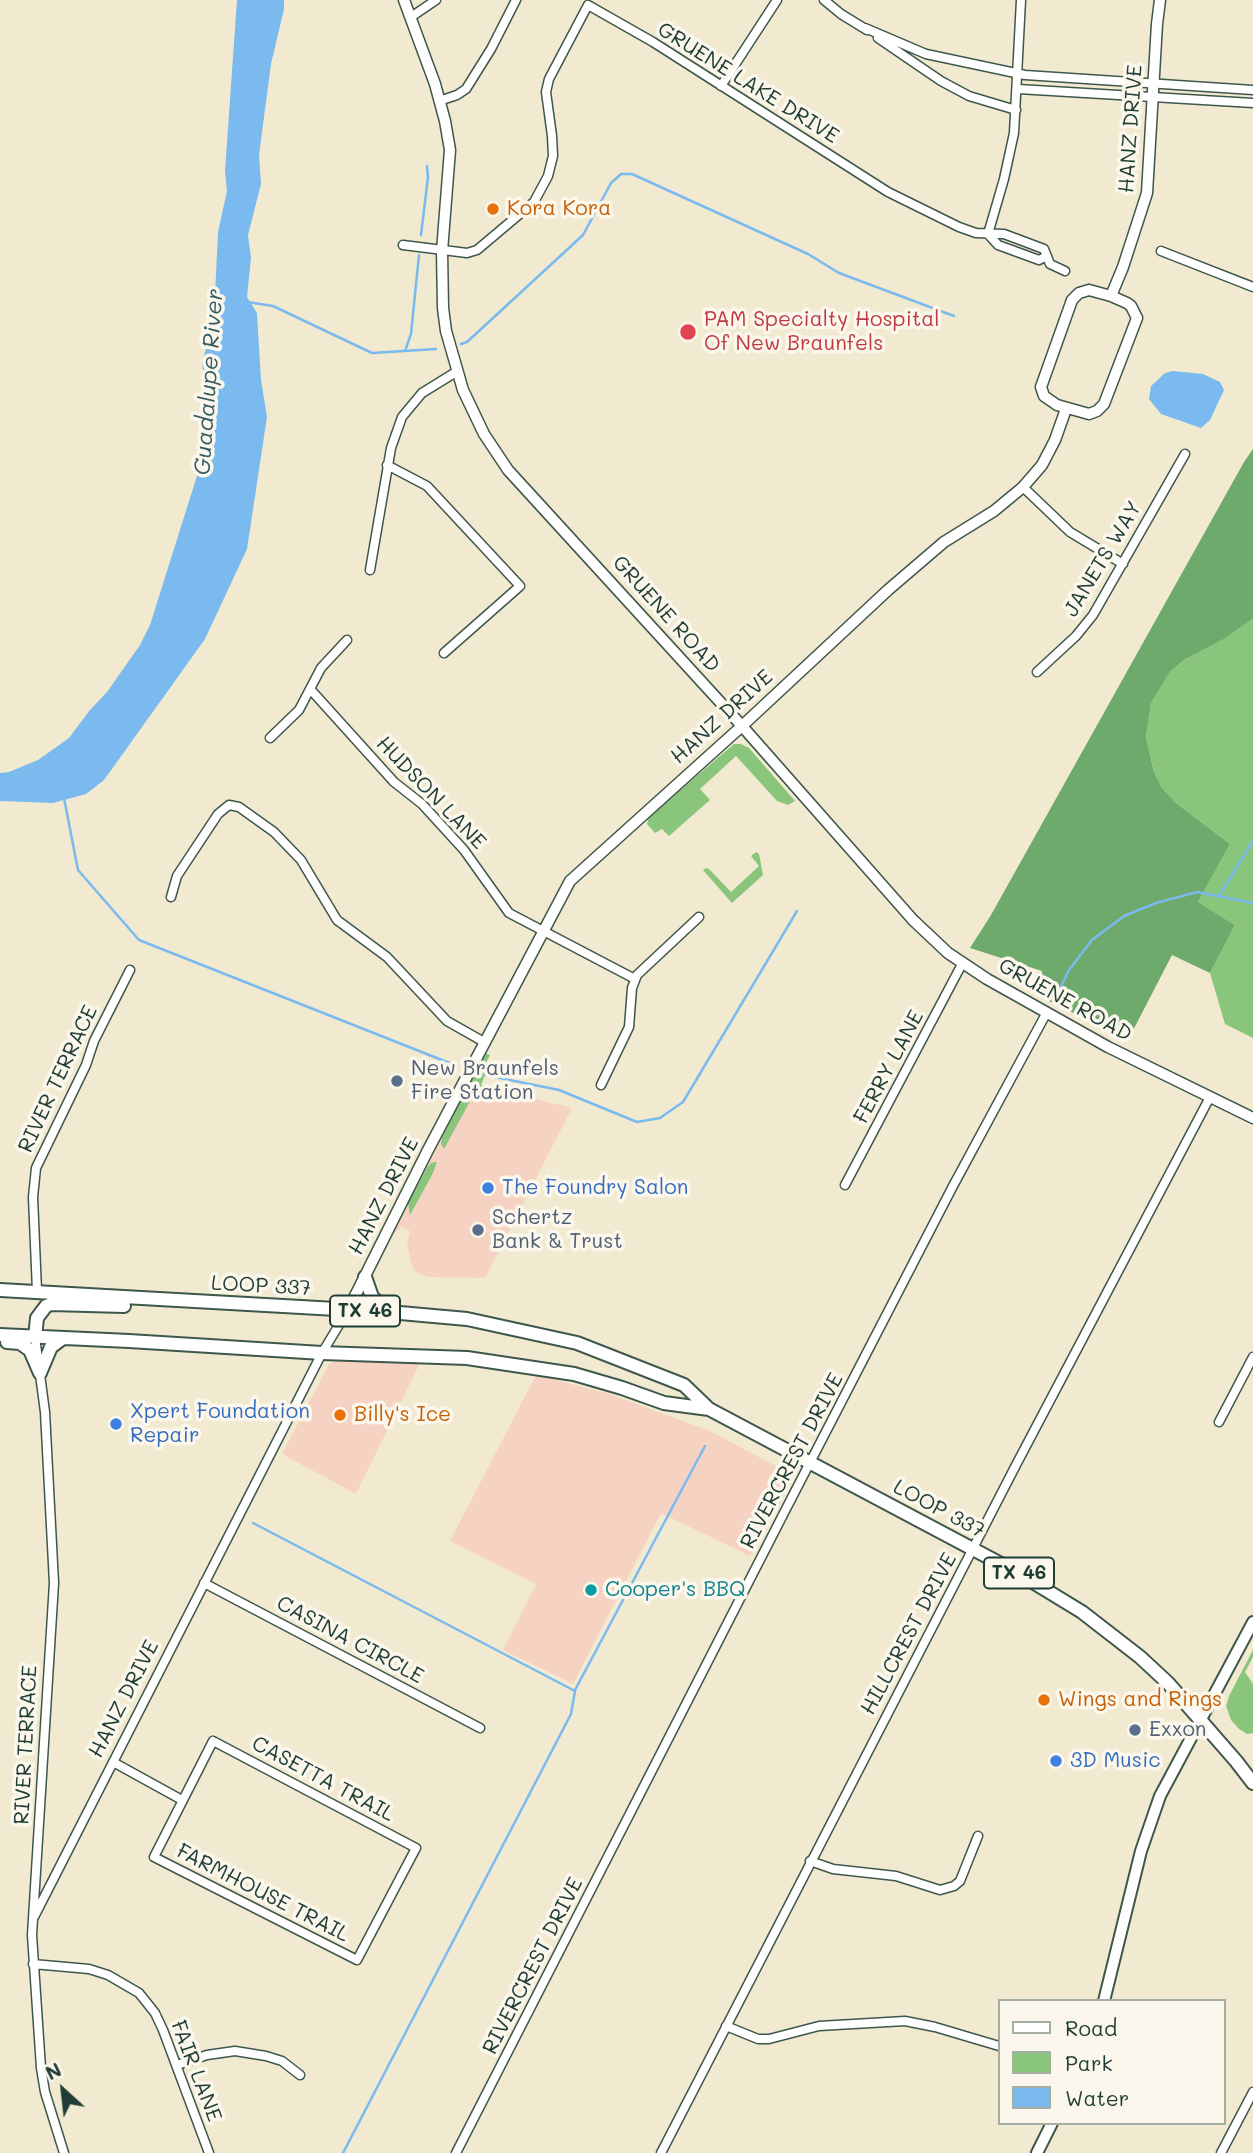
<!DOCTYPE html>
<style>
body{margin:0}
#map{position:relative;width:1253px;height:2153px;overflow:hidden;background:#f1ead0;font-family:Mali,sans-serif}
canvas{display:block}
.legend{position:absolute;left:998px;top:1999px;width:228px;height:126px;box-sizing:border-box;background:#fbf7ec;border:2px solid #a3ada2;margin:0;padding:9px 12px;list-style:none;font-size:21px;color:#1f3d34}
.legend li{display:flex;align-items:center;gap:14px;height:35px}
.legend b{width:35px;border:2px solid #a3ada2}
.north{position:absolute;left:28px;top:2055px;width:70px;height:70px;-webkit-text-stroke:5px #fbf7ec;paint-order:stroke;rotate:333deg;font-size:19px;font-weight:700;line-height:28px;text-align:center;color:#1f3d34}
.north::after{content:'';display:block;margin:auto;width:24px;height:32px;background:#1f3d34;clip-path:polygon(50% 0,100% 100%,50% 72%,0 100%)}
</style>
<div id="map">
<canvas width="1253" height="2153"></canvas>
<ul class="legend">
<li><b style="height:9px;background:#fff"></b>Road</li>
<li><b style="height:19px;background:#89c57b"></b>Park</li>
<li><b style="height:19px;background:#7abaee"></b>Water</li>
</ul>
<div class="north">N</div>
</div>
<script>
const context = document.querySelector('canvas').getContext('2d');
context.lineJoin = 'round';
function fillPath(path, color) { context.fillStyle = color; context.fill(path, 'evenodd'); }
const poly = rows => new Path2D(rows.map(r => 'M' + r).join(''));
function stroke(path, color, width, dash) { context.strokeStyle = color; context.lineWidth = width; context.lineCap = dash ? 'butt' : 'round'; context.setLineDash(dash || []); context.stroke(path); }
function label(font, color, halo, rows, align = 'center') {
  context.font = font + ' Mali,sans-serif'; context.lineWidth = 7; context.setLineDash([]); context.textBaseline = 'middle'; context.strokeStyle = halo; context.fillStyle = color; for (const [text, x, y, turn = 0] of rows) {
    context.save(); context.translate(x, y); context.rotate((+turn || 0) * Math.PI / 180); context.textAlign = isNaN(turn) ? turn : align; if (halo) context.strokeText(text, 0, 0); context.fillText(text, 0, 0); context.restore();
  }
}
const built = poly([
 [470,1083,572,1108,485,1278,428,1277,417,1273,412,1266,407,1244,410,1231,401,1227,393,1234],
 [336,1359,420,1363,356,1494,282,1454,328,1366],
 [536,1375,610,1394,710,1431,789,1473,790,1485,750,1556,661,1513,573,1684,503,1650,536,1584,450,1541]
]);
const green = poly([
 [1253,619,1253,1038,1225,1024,1210,973,1235,925,1198,902,1230,844,1176,803,1162,788,1154,772,1146,737,1151,703,1170,672,1184,660,1224,639],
 [734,744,741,744,749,748,795,801,788,805,777,801,736,756,700,789,710,800,669,836,662,829,655,833,647,824,649,817],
 [756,852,759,854,763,875,732,903,703,870,706,868,709,869,731,892,759,866,751,856],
 [485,1053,490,1055,481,1073,487,1063,488,1067,481,1085,489,1088,485,1096,475,1092,444,1149,441,1144,442,1138],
 [437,1162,432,1175,410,1215,408,1203,427,1168,431,1163],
 [1253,1650,1253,1657,1245,1672,1253,1684,1253,1733,1247,1734,1239,1729,1231,1720,1226,1706,1229,1696]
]);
const forest = poly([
 [1253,449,1253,619,1224,639,1184,660,1170,672,1151,703,1146,737,1154,772,1162,788,1176,803,1230,844,1198,902,1235,925,1210,973,1172,955,1128,1040,1041,997,1042,971,970,948,991,915,1244,462]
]);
const water = poly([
 [237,0,284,0,284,9,271,64,259,155,261,184,248,235,251,258,247,297,257,313,261,380,267,417,247,549,205,639,104,780,86,794,53,803,0,801,0,773,9,772,38,760,69,738,90,710,107,692,140,645,150,625,207,444,212,417,202,364,214,316,218,232,227,191,225,171],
 [1173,371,1203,374,1220,382,1224,390,1210,420,1201,428,1161,414,1149,399,1151,386,1165,373]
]);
const stream = poly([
 [421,235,428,177,427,166],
 [247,302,273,306,372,353,436,349],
 [461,344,467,342,583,235,611,183,621,174,632,174,808,254,839,273,954,316],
 [405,351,411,334,419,255],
 [64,798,78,870,139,940,457,1066],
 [1219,896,1253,841],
 [1055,999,1069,970,1092,940,1124,916,1156,903,1197,892,1253,903],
 [485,1075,559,1090,637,1122,660,1118,683,1102,797,911],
 [253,1523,575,1691,571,1714,343,2153],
 [575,1690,705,1446]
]);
const minor = poly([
 [824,0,841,14,867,30],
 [411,17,436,0],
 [865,28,926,54,1025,75,1253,90],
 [878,38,941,81,969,96,1016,110],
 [721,86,777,0],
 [1018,89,1253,103],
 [439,101,457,95,466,89,491,49,516,0],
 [988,234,1004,179,1014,133,1021,0],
 [988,234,998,245,1039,260,1047,256],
 [403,245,467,253,477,250,534,202,548,176,553,156,552,136,546,92,549,79,588,5,653,42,888,192,959,227,976,233,1004,234,1044,249,1050,264,1065,271],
 [1161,251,1253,287],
 [387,465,427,486,520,586,444,653],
 [1023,487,1070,532,1123,564],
 [370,570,391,448,402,417,422,393,456,372],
 [1037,672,1076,636,1093,615,1185,454],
 [311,690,394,782,422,804,464,850,509,913,635,979],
 [270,738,299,710,321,668,347,640],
 [171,897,177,876,218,814,229,805,239,807,274,832,301,860,337,920,387,957,447,1021,484,1042],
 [601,1085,629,1027,632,988,637,975,699,917],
 [845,1185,962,964],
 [37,1291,33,1197,36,1168,86,1065,94,1041,130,970],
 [35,1337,45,1412,54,1583,32,1935,41,2068,45,2092,64,2153],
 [1219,1422,1253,1357],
 [204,1583,480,1728],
 [213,1741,416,1848,357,1960,154,1857,213,1741],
 [113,1762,182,1800],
 [810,1861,833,1869,896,1876,940,1890,954,1886,960,1881,978,1836],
 [34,1917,322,1353,348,1310],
 [33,1964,89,1969,108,1975,139,1993,155,2013,163,2030,209,2153],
 [726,2026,758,2039,769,2039,819,2026,905,2021,935,2027,999,2046],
 [177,2065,207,2055,235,2051,266,2056,282,2061,300,2075],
 [456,2153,787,1507,953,1186,1047,1012],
 [661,2153,1016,1465,1210,1097],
 [1221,2153,1253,2092]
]);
const tertiary = poly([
 [404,0,435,84,445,121,450,150,442,251,443,308,446,331,463,390,484,434,508,470,742,726,913,920,948,953,987,979,1108,1047,1253,1118],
 [1089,290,1111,296,1127,303,1131,306,1137,318,1104,404,1097,411,1089,414,1057,405,1044,396,1041,387,1072,300,1079,293,1089,290],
 [1111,296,1123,267,1147,193,1157,24,1160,0],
 [348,1310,428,1150,570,881,742,726,888,590,944,542,994,511,1023,487,1042,465,1055,440,1066,409]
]);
const secondary = poly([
 [1104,2001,1141,1851,1160,1796,1253,1622],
 [1037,2153,1052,2123]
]);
const primary = poly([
 [365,1277,372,1297,389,1312],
 [0,1290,389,1312,467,1319,577,1343,684,1385,709,1409],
 [0,1335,129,1341,322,1353,467,1358,574,1374,622,1388,664,1403,709,1409,1018,1573,1082,1612,1140,1657,1168,1683,1236,1761,1253,1783],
 [35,1337,37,1318,46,1306,51,1304,124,1306],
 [7,1342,20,1343,30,1350,40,1373],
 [40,1373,51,1347,63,1338]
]);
const markers = [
 [493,209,7,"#e8710a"],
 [688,332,9,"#e0444e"],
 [397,1081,7,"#5c6f8a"],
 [488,1188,7,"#3f7fe0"],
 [478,1230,7,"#5c6f8a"],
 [340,1415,7,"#e8710a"],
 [116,1424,7,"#3f7fe0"],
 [591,1590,7,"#0f9aa8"],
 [1044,1700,7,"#e8710a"],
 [1135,1730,7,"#5c6f8a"],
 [1056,1761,7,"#3f7fe0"]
];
const shields = [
 [365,1311,70],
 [1019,1573,70]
];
const shieldNames = [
 ["TX 46",365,1311],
 ["TX 46",1019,1573]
];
const streetNames = [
 ["GRUENE LAKE DRIVE",748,83,32],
 ["HANZ DRIVE",1131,129,-86],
 ["JANETS WAY",1103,559,-59],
 ["GRUENE ROAD",666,614,48],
 ["HANZ DRIVE",722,717,-42],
 ["HUDSON LANE",431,793,46],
 ["GRUENE ROAD",1065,1000,29],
 ["FERRY LANE",889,1067,-62],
 ["RIVER TERRACE",58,1079,-65],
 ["HANZ DRIVE",384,1196,-63],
 ["LOOP 337",261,1286,3],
 ["RIVERCREST DRIVE",792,1461,-62],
 ["LOOP 337",939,1509,28],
 ["HILLCREST DRIVE",909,1634,-62],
 ["CASINA CIRCLE",350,1640,28],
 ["HANZ DRIVE",124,1699,-63],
 ["RIVER TERRACE",26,1745,-87],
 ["CASETTA TRAIL",323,1779,28],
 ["FARMHOUSE TRAIL",263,1893,27],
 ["RIVERCREST DRIVE",533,1966,-63],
 ["FAIR LANE",196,2071,69]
];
const foodNames = [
 ["Kora Kora",507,209],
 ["Billy's Ice",354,1415],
 ["Wings and Rings",1058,1700]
];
const healthNames = [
 ["PAM Specialty Hospital",704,320],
 ["Of New Braunfels",704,344]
];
const serviceNames = [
 ["New Braunfels",411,1069],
 ["Fire Station",411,1093],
 ["Schertz",492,1218],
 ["Bank & Trust",492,1242],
 ["Exxon",1149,1730]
];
const shopNames = [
 ["The Foundry Salon",502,1188],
 ["Xpert Foundation",130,1412],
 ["Repair",130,1436],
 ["3D Music",1070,1761]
];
const cultureNames = [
 ["Cooper's BBQ",605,1590]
];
const waterNames = [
 ["Guadalupe River",209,382,-86]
];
fillPath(built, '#f6d2c3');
fillPath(green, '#89c57b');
fillPath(forest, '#6eaa6b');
fillPath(water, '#7abaee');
stroke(stream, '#7abaee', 2.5);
stroke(minor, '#3e574b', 11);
stroke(tertiary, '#3e574b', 13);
stroke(secondary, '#3e574b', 14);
stroke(primary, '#3e574b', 16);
stroke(minor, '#fff', 8);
stroke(tertiary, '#fff', 10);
stroke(secondary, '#fff', 10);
stroke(primary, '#fff', 12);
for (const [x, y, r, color] of markers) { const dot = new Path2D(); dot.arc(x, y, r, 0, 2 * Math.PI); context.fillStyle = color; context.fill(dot); stroke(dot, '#fbf7ec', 2.5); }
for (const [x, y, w] of shields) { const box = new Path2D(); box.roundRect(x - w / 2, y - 15.5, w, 31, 5); context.fillStyle = '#fbf7ec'; context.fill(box); stroke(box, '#1f3d34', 2); }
label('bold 19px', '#1f3d34', null, shieldNames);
label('21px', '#1f3d34', '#fbf7ec', streetNames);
label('21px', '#c56008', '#fbf7ec', foodNames, 'left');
label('21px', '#be3a42', '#fbf7ec', healthNames, 'left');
label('21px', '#4e5e75', '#fbf7ec', serviceNames, 'left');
label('21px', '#366cbe', '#fbf7ec', shopNames, 'left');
label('21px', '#0d838f', '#fbf7ec', cultureNames, 'left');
label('italic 23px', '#365c62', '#fbf7ec', waterNames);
</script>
